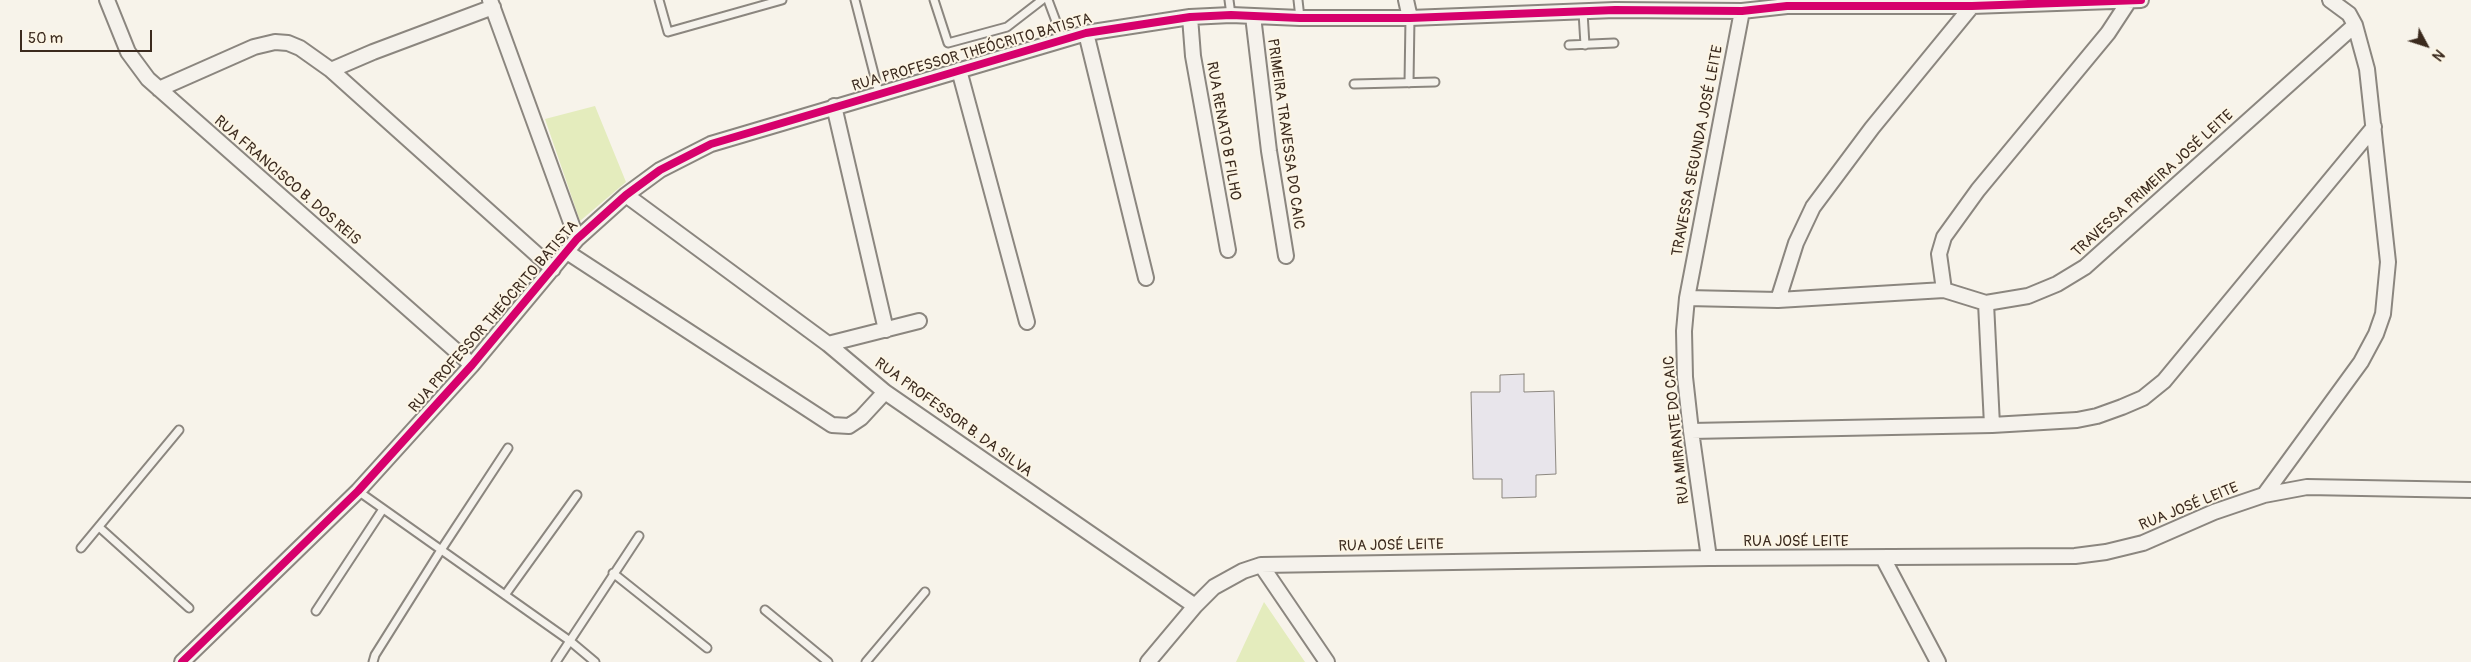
<!DOCTYPE html>
<meta charset="utf-8">
<style>
body{margin:0}
#map{position:relative;width:2471px;height:662px;overflow:hidden;background:#f7f3ea;font-family:Pangolin,sans-serif}
canvas{display:block}
.north{position:absolute;left:2401px;top:20px;width:50px;height:50px;-webkit-text-stroke:4px #fcf5e5;paint-order:stroke;rotate:130deg;font-size:14px;font-weight:700;line-height:20px;text-align:center;color:#3b2a1e}
.north::after{content:'';display:block;margin:auto;width:18px;height:22px;background:#3b2a1e;clip-path:polygon(50% 0,100% 100%,50% 72%,0 100%)}
.scale{position:absolute;left:20px;top:30px;width:132px;height:22px;box-sizing:border-box;border:2px solid #3b2a1e;border-top:0;padding-left:6px;font-size:15px;line-height:18px;white-space:nowrap;color:#3b2a1e;-webkit-text-stroke:4px #fcf5e5;paint-order:stroke}
</style>
<div id="map">
<canvas width="2471" height="662"></canvas>
<div class="north">N</div>
<div class="scale">50 m</div>
</div>
<script>
const context = document.querySelector('canvas').getContext('2d');
context.lineJoin = 'round';
function fillPath(path, color) { context.fillStyle = color; context.fill(path, 'evenodd'); }
const poly = rows => new Path2D(rows.map(r => 'M' + r).join(''));
function stroke(path, color, width, dash) { context.strokeStyle = color; context.lineWidth = width; context.lineCap = dash ? 'butt' : 'round'; context.setLineDash(dash || []); context.stroke(path); }
function label(font, color, halo, rows, align = 'center') {
  context.font = font + ' Pangolin,sans-serif'; context.lineWidth = 4; context.setLineDash([]); context.textBaseline = 'middle'; context.strokeStyle = halo; context.fillStyle = color; for (const [text, x, y, turn = 0] of rows) {
    context.save(); context.translate(x, y); context.rotate((+turn || 0) * Math.PI / 180); context.textAlign = isNaN(turn) ? turn : align; if (halo) context.strokeText(text, 0, 0); context.fillText(text, 0, 0); context.restore();
  }
}
const green = poly([
 [595,106,626,182,580,221,545,119],
 [1264,602,1305,662,1236,662]
]);
const building = poly([
 [1524,374,1524,392,1554,391,1556,474,1536,475,1536,497,1502,498,1502,479,1473,479,1471,392,1500,392,1500,375,1524,374]
]);
const lane = poly([
 [659,0,668,32,782,0],
 [855,0,879,93],
 [934,0,948,43,1007,27,1042,0],
 [1048,0,1063,40],
 [1229,0,1231,15],
 [1298,0,1300,18],
 [1583,12,1585,45],
 [1569,45,1614,43],
 [1409,83,1410,18],
 [1354,84,1435,82],
 [358,491,570,641,595,662],
 [99,527,189,608],
 [81,548,179,430],
 [613,573,707,648],
 [505,595,577,495],
 [765,610,828,662],
 [316,611,383,509],
 [373,662,375,655,441,550,508,448],
 [556,662,639,536],
 [866,662,925,592]
]);
const street = poly([
 [107,0,128,52,148,79,472,365],
 [490,0,577,239],
 [1406,0,1410,18],
 [1253,16,1269,151,1286,256],
 [1190,17,1193,56,1228,250],
 [1086,33,1146,278],
 [331,70,373,52,493,7],
 [959,70,1027,322],
 [159,89,254,47,275,42,288,43,300,48,331,70,553,269],
 [834,106,886,330],
 [626,195,828,344,885,392,1195,606],
 [567,252,832,425,849,426,861,418,885,392],
 [1944,290,1939,254,1944,237,1978,190,2108,33,2129,1],
 [1687,298,1778,300,1944,290,1986,303,2028,296,2057,284,2085,267,2355,25],
 [1778,300,1796,243,1813,207,1872,128,1972,6],
 [1986,303,1992,425],
 [828,344,919,321],
 [1691,431,1992,425,2077,420,2097,416,2122,407,2143,398,2164,381,2374,127],
 [2264,495,2361,362,2376,334,2383,314,2388,262,2367,69,2355,25,2349,14,2330,0],
 [1709,558,1691,431,1685,377,1684,331,1687,298,1742,11],
 [1883,558,1938,662],
 [1261,565,1327,662],
 [182,662,358,491,472,365,577,239,626,195,660,170,711,144,1086,33,1190,17,1231,15,1300,18,1410,18,1615,10,1742,11,1787,6,1972,6,2141,0],
 [1148,662,1195,606,1214,587,1243,571,1261,565,1709,558,2075,556,2106,552,2143,543,2214,512,2264,495,2307,487,2471,490]
]);
const cycleway = poly([
 [182,662,358,491,472,365,577,239,626,195,660,170,711,144,1086,33,1190,17,1231,15,1300,18,1410,18,1615,10,1742,11,1787,6,1972,6,2141,0]
]);
const streetNames = [
 ["RUA PROFESSOR THEÓCRITO BATISTA",972,53,-16],
 ["RUA RENATO B FILHO",1223,131,80],
 ["PRIMEIRA TRAVESSA DO CAIC",1285,134,82],
 ["TRAVESSA SEGUNDA JOSÉ LEITE",1698,151,-79],
 ["RUA FRANCISCO B. DOS REIS",287,181,41],
 ["TRAVESSA PRIMEIRA JOSÉ LEITE",2153,184,-42],
 ["RUA PROFESSOR THEÓCRITO BATISTA",494,317,-49],
 ["RUA PROFESSOR B. DA SILVA",953,418,36],
 ["RUA MIRANTE DO CAIC",1677,430,-96],
 ["RUA JOSÉ LEITE",2189,507,-22],
 ["RUA JOSÉ LEITE",1796,542],
 ["RUA JOSÉ LEITE",1391,546,-1]
];
fillPath(green, '#e4ecbd');
fillPath(building, '#e8e5eb');
stroke(building, '#8b867f', 1);
stroke(lane, '#8b867f', 11);
stroke(street, '#8b867f', 18);
stroke(lane, '#f5f2ec', 7);
stroke(street, '#f5f2ec', 14);
stroke(cycleway, '#d6006c', 8);
label('15px', '#3b2a1e', '#fcf5e5', streetNames);
</script>
